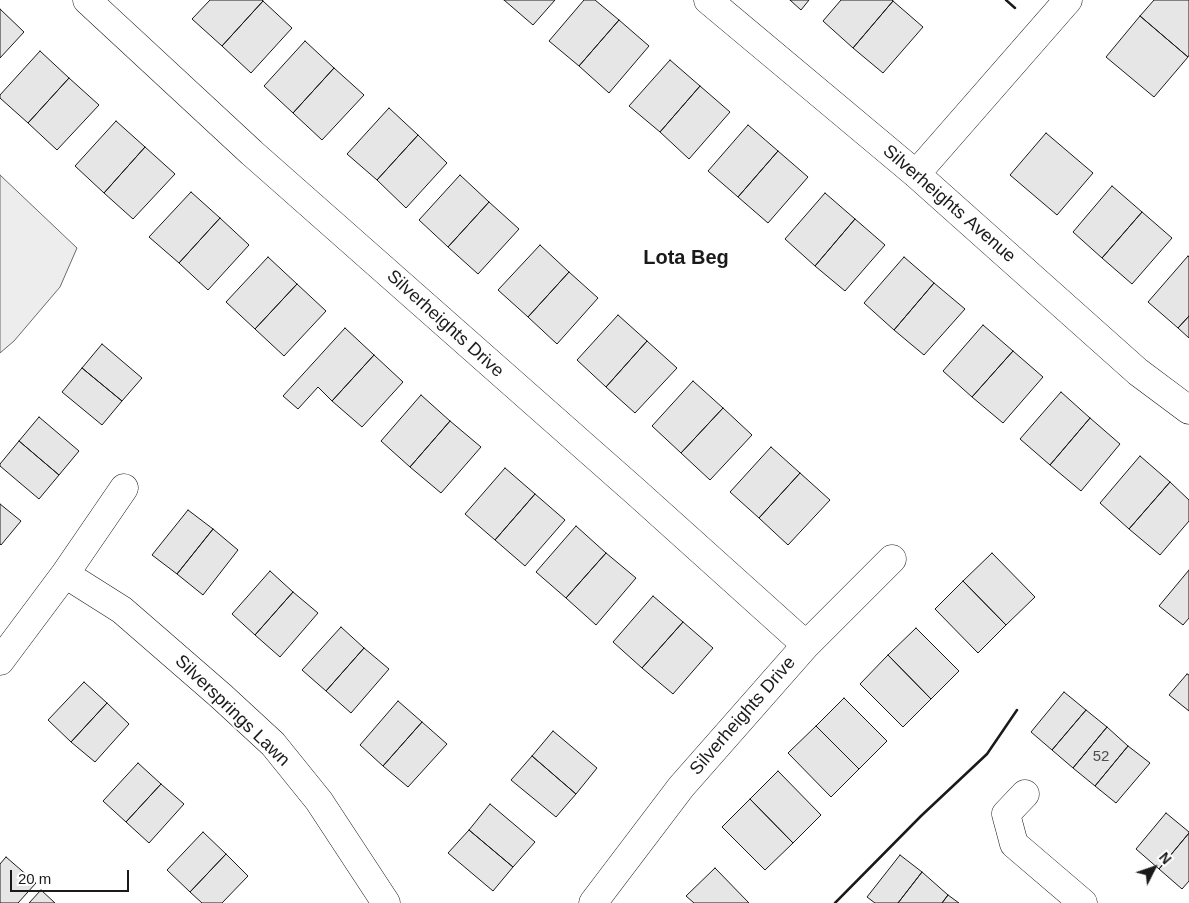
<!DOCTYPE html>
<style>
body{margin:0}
#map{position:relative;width:1189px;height:903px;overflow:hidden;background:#fff;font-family:Helvetica,sans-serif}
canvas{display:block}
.north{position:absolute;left:1129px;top:843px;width:50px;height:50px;-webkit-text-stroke:4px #fff;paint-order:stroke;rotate:49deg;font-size:14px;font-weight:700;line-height:20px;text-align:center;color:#1a1a1a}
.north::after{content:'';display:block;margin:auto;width:18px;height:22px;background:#1a1a1a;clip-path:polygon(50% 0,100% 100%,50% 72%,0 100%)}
.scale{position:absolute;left:10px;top:870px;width:119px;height:22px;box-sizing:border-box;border:2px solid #1a1a1a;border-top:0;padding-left:6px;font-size:15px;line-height:18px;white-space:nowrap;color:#1a1a1a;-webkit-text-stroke:4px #fff;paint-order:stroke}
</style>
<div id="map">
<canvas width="1189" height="903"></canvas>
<div class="north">N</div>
<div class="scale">20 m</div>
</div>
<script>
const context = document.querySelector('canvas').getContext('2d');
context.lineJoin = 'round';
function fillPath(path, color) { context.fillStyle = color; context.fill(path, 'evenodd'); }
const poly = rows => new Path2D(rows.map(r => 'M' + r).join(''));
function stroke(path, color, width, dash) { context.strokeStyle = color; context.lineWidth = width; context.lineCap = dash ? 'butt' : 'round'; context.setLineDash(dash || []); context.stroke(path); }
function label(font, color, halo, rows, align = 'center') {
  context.font = font + ' Helvetica,sans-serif'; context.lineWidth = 4; context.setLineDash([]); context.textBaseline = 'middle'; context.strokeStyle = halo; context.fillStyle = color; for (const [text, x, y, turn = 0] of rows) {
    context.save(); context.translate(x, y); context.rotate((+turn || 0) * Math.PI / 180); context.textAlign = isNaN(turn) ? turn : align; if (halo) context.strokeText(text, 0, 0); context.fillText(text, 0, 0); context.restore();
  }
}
const built = poly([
 [0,175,77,248,60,287,14,341,0,353,0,175]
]);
const building = poly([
 [210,0,262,0,263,1,222,46,192,19,210,0],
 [504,0,555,0,533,25,504,0],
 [584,0,595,0,619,20,579,66,549,41,584,0],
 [790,0,809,0,801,10,790,0],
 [841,0,892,0,893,1,853,48,823,21,841,0],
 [1154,0,1189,0,1189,55,1188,57,1140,16,1154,0],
 [263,1,292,28,251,73,222,46,263,1],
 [893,1,923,27,883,73,853,48,893,1],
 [0,9,24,32,0,58,0,9],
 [1140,16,1188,57,1154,97,1106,57,1140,16],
 [619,20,649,46,609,93,579,66,619,20],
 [305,41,334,68,293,113,264,86,305,41],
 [40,51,69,78,28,123,0,98,0,95,40,51],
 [670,60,700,86,660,132,629,106,670,60],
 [334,68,364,95,322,140,293,113,334,68],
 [69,78,99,105,57,150,28,123,69,78],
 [700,86,730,112,689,159,660,132,700,86],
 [389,108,418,135,377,180,347,154,389,108],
 [116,121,145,147,104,193,75,166,116,121],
 [748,125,778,151,738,197,708,171,748,125],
 [1046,133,1093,173,1057,215,1010,175,1046,133],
 [418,135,447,163,406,208,377,180,418,135],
 [145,147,175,174,133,219,104,193,145,147],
 [778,151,808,177,768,223,738,197,778,151],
 [460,175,489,202,448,247,419,220,460,175],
 [1112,186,1142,212,1102,258,1073,232,1112,186],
 [191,192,220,218,179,263,149,237,191,192],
 [825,193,855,219,815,266,785,239,825,193],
 [489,202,519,229,478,274,448,247,489,202],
 [1142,212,1172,238,1132,284,1102,258,1142,212],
 [220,218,249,245,208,290,179,263,220,218],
 [855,219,885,245,845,291,815,266,855,219],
 [540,245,569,272,528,317,498,290,540,245],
 [1188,256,1189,257,1189,316,1178,328,1148,302,1188,256],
 [268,257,297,284,255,329,226,302,268,257],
 [904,257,934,283,894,330,864,303,904,257],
 [569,272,598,298,557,344,528,317,569,272],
 [934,283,965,309,924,355,894,330,934,283],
 [297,284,326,311,284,356,255,329,297,284],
 [618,315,647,341,606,387,577,360,618,315],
 [1189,316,1189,338,1178,328,1189,316],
 [983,325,1013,351,972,397,943,371,983,325],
 [345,328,374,355,332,401,318,387,298,409,283,396,345,328],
 [647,341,677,368,635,413,606,387,647,341],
 [102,344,142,378,122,401,82,368,102,344],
 [1013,351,1043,377,1003,423,972,397,1013,351],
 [374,355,403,382,362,427,332,401,374,355],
 [82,368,122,401,102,425,62,392,82,368],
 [693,381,723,408,681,453,652,426,693,381],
 [1061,392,1090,418,1050,465,1020,439,1061,392],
 [421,395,450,421,410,467,381,441,421,395],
 [723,408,752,435,710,480,681,453,723,408],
 [39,417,79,451,59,475,19,441,39,417],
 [1090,418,1120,444,1081,491,1050,465,1090,418],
 [450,421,481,447,441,493,410,467,450,421],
 [19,441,59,475,39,499,0,466,0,464,19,441],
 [771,447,800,473,759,518,730,492,771,447],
 [1140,456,1170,482,1129,529,1100,503,1140,456],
 [505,468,535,494,495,540,465,514,505,468],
 [800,473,830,500,788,545,759,518,800,473],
 [1170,482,1189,500,1189,521,1160,555,1129,529,1170,482],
 [535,494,565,520,525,566,495,540,535,494],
 [0,504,21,521,1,545,0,544,0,504],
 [188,510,213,529,177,574,152,555,188,510],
 [576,526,606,553,566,598,536,572,576,526],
 [213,529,238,550,203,595,177,574,213,529],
 [606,553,636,578,596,625,566,598,606,553],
 [992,553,1035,597,1006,625,963,581,992,553],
 [1189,570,1189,618,1183,625,1159,606,1189,570],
 [270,571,293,592,255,635,232,614,270,571],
 [963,581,1006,625,978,653,935,609,963,581],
 [293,592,318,613,280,657,255,635,293,592],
 [653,596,683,622,642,668,613,642,653,596],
 [683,622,713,648,673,694,642,668,683,622],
 [341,627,364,648,326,691,302,670,341,627],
 [916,628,959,671,931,699,888,655,916,628],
 [364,648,389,669,351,713,326,691,364,648],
 [888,655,931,699,903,727,860,684,888,655],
 [1187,674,1189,675,1189,711,1169,695,1187,674],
 [84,682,107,703,71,742,48,720,84,682],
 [1064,692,1086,710,1052,750,1031,732,1064,692],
 [844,698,887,741,859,769,816,726,844,698],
 [398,701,422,722,383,766,360,745,398,701],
 [107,703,129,724,95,762,71,742,107,703],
 [1086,710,1107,727,1073,768,1052,750,1086,710],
 [422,722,447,744,408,787,383,766,422,722],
 [816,726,859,769,831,797,788,753,816,726],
 [1107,727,1128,746,1095,786,1073,768,1107,727],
 [553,731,597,768,576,794,532,756,553,731],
 [1128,746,1150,763,1116,803,1095,786,1128,746],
 [532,756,576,794,556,817,511,780,532,756],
 [138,763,161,784,126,822,103,801,138,763],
 [778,771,821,815,793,843,750,799,778,771],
 [161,784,184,804,149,843,126,822,161,784],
 [750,799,793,843,765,870,722,827,750,799],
 [490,804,535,842,513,867,469,830,490,804],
 [1166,813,1189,832,1189,833,1159,869,1136,849,1166,813],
 [469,830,513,867,493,891,448,853,469,830],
 [203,832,226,854,190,892,167,870,203,832],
 [1189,833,1189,881,1182,889,1159,869,1189,833],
 [226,854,248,876,222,903,202,903,190,892,226,854],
 [900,855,922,872,898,903,875,903,867,897,900,855],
 [6,857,36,883,18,903,0,903,0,864,6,857],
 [715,868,749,903,694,903,686,896,715,868],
 [922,872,948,895,942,903,898,903,922,872],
 [41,890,55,903,29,903,41,890],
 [948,895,959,903,942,903,948,895]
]);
const minor = poly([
 [87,0,252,153,636,492,806,645],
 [708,0,916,174,1138,372,1189,410],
 [916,174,1068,0],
 [65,574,122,610,221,696,273,744,319,801,386,903],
 [0,661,65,574,124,488],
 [1025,794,1006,814,1014,844,1083,903],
 [593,903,681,787,806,645,892,559]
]);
const wall = poly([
 [1006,0,1015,8],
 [835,903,921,816,987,754,1017,710]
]);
const numberNames = [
 ["52",1101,757]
];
const streetNames = [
 ["Silverheights Avenue",949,204,41],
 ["Silverheights Drive",445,324,42],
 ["Silversprings Lawn",232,711,44],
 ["Silverheights Drive",743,716,-49]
];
const quarterNames = [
 ["Lota Beg",686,258]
];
fillPath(built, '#ededed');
stroke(built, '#6a6a6a', 1);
fillPath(building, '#e6e6e6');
stroke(building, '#1a1a1a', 1);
stroke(minor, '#1a1a1a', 29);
stroke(minor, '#fff', 28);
stroke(wall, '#1a1a1a', 2.5);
label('15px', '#4d4d4d', null, numberNames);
label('18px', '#1a1a1a', '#fff', streetNames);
label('bold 20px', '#1a1a1a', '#fff', quarterNames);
</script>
